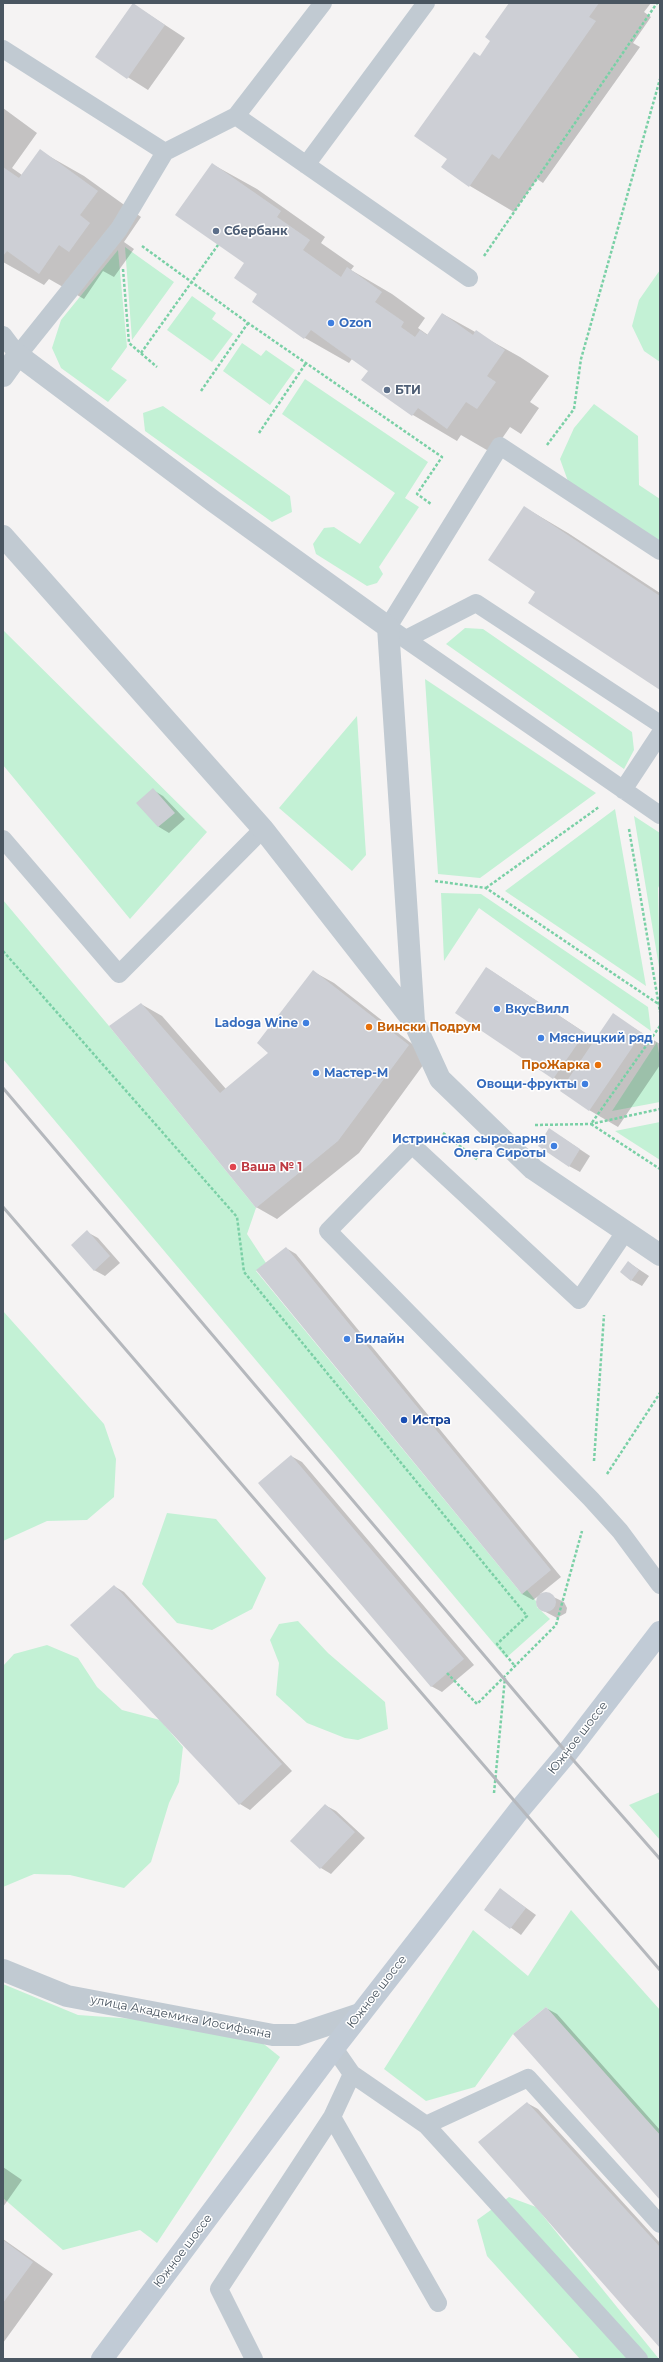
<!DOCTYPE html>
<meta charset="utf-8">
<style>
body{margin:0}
#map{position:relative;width:663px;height:2362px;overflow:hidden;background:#f5f3f3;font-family:Montserrat,sans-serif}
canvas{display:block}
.frame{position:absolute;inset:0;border:4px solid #4a5661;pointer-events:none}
</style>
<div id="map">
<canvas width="663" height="2362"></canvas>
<div class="frame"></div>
</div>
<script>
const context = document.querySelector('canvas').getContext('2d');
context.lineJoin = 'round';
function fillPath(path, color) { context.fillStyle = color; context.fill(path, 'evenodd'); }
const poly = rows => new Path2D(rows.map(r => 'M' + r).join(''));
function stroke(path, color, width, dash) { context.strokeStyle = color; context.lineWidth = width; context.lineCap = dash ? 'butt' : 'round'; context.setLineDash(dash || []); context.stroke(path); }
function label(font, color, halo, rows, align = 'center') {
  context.font = font + ' Montserrat,sans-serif'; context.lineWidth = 3; context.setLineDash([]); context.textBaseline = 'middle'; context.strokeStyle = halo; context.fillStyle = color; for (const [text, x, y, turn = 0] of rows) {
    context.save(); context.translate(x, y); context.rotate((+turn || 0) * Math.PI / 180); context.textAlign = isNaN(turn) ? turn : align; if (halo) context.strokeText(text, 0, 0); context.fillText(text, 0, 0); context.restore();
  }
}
const green = poly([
 [125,247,174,282,132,340],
 [118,250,127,347,111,369,127,380,108,402,61,368,52,348,61,320],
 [660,270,660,362,644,351,632,326,639,300],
 [192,296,216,313,212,319,233,334,212,362,167,330],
 [242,343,261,356,266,350,295,370,270,405,223,371],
 [305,379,428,462,405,498,419,507,379,567,383,574,377,583,367,586,316,554,313,544,324,528,334,527,360,544,395,493,282,414],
 [594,404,638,436,639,485,660,499,660,541,569,484,560,459,574,428],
 [163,406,290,496,292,512,272,522,145,431,143,413],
 [465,628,483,629,632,732,634,750,624,769,446,644],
 [3,630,207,832,130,919,3,765],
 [425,679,596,793,480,878,438,874],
 [357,716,366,855,352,871,279,808],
 [615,809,646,986,505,891],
 [634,816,660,833,660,884,658,888,660,973],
 [441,893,481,894,648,1007,651,1031,479,908,444,961],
 [3,900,109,1026,256,1208,247,1234,266,1263,256,1271,522,1594,527,1590,536,1601,537,1607,550,1619,506,1658,3,1059],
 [657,1042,660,1059,660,1102,612,1111],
 [660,1122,660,1160,615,1131],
 [3,1311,104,1424,116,1459,114,1497,87,1520,47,1521,3,1541],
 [167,1513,216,1519,266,1578,252,1609,212,1630,177,1623,142,1584],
 [298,1621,328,1653,385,1702,388,1729,358,1740,345,1738,307,1723,276,1695,279,1663,270,1640,279,1624],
 [47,1645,78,1658,97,1687,122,1710,160,1720,183,1747,179,1782,169,1803,151,1862,124,1888,70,1875,34,1874,3,1887,3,1666,14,1654],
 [660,1792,660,1840,629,1805],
 [571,1910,660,2010,660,2135,546,2007,513,2034,475,2087,426,2101,384,2069,473,1930,528,1976],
 [3,1984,78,2015,207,2024,250,2033,280,2057,157,2243,140,2230,63,2250,3,2198],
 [509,2197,536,2207,659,2359,580,2359,487,2256,477,2220]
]);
const shadow = poly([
 [510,3,651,3,644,12,651,17,633,43,640,47,543,183,537,179,514,212,470,186,442,167,448,159,480,57,492,41],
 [133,4,185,38,148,90,96,57],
 [3,108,37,133,12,168,22,175,40,151,84,176,141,217,124,242,134,249,114,277,103,271,84,299,49,279,44,285,3,262],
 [212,164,257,189,325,237,321,243,354,266,351,270,392,294,425,318,418,328,428,335,443,314,520,357,549,376,530,402,539,408,521,434,510,427,492,453,461,435,457,441,413,415,363,380,369,370,352,359,349,363,305,338,259,294,246,263],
 [524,507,568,533,660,593,660,689,536,591],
 [153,790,163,796,185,819,169,833,159,827,137,803],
 [487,968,596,1040,613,1015,660,1044,660,1065,618,1127,589,1110,565,1085,457,1012],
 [314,972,334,983,429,1057,359,1153,277,1219,256,1207,141,1004,162,1016,226,1089,270,1053],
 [560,1136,590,1156,580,1172,569,1166],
 [87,1232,98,1238,120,1263,105,1276,94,1270],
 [286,1248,296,1254,561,1577,540,1594,545,1593,564,1602,567,1608,566,1613,557,1618,540,1609,537,1603,540,1595,533,1600,522,1594],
 [628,1262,649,1276,642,1286,631,1280],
 [291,1456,302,1462,474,1665,442,1692,431,1686],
 [114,1586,124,1592,292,1771,250,1810,240,1804],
 [325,1805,336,1811,365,1838,331,1874,321,1868],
 [500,1889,536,1915,521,1935,485,1909],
 [546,2008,557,2014,660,2130,660,2198],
 [527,2103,538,2109,660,2243,660,2346],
 [3,2167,22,2180,3,2207],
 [3,2239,53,2274,3,2343]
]);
const building = poly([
 [133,3,165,25,127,79,95,57],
 [509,3,599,3,589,17,596,21,499,159,492,154,469,187,441,167,447,159,414,136,474,52,480,56,490,41,485,37],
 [40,149,98,191,80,215,90,223,69,252,59,245,39,274,7,251,3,256,3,167,19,178],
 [212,163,281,211,277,217,310,240,303,250,341,277,347,267,382,292,375,302,404,322,401,327,415,337,420,330,427,335,442,313,473,335,476,330,505,350,487,376,496,382,477,409,466,402,447,429,418,408,412,416,361,380,368,371,311,330,304,339,252,302,257,294,234,278,244,263,175,215],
 [524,506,660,596,660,690,528,603,535,592,488,560],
 [153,788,175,813,158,827,136,803],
 [486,967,585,1033,553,1079,455,1013],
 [313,970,409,1045,338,1141,256,1208,109,1026,141,1003,220,1093,268,1053,257,1043],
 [613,1013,642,1033,589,1111,560,1091],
 [549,1128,580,1149,569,1167,538,1146],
 [87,1230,110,1256,94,1271,71,1245],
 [286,1247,551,1570,522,1594,256,1270],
 [628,1261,639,1270,631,1281,620,1272],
 [291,1455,464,1659,431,1687,258,1483],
 [114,1585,282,1764,239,1805,70,1625],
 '536 1602a10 10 0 1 1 20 0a10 10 0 1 1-20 0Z',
 [325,1804,355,1832,320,1869,290,1841],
 [500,1888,526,1908,510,1929,484,1910],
 [546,2007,660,2135,660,2200,513,2034],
 [527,2102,660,2247,660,2348,478,2142],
 [3,2240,33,2262,3,2303]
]);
const path = poly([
 [142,246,248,323,442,457,417,494,431,504],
 [484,256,657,3],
 [123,269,129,343,157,367],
 [141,353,218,245],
 [201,391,248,323],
 [259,433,306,363],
 [547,445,574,409,581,359,660,79],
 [629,829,660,1012],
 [435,881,486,888,660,1005],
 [486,888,599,807],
 [3,951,237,1217,244,1272,527,1616,497,1644,514,1665],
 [660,1026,591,1124,660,1169],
 [535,1125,591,1124,660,1109],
 [443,1133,478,1160],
 [594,1461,604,1315],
 [607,1474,660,1393],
 [447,1673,477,1704,556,1625,582,1531],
 [494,1793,505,1678]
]);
const service = poly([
 [3,49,165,152],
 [236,116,323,3],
 [306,165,426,3],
 [3,335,18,355,119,229,165,152,236,116,469,278],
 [660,551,500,446,388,627,660,815],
 [406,639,476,603,660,724],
 [623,790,660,734],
 [3,839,119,974,263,829],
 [625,1232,579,1300,412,1145,328,1231,591,1499,620,1531,660,1585],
 [334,2048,352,2074,426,2125,639,2359],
 [352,2074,332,2117,438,2303],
 [426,2125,528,2078,660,2224],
 [254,2359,219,2289,332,2117]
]);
const minor = poly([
 [3,376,18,355,213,501,388,627,414,1022,440,1079,533,1169,660,1255],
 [3,536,263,829,414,1022],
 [3,1970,67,1996,273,2035,297,2035,360,2014]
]);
const secondary = poly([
 [102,2359,334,2048,520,1809,567,1753,660,1632]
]);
const rail = poly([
 [3,1088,567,1753,660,1859],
 [3,1207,660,1970]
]);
const markers = [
 [216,231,4,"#5c6f8a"],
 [331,323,4,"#3f7fe0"],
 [387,390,4,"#5c6f8a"],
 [497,1009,4,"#3f7fe0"],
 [306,1023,4,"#3f7fe0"],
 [369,1027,4,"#e8710a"],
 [541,1038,4,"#3f7fe0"],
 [598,1065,4,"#e8710a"],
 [316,1073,4,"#3f7fe0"],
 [585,1084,4,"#3f7fe0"],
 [554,1146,4,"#3f7fe0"],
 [233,1167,4,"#e0444e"],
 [347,1339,4,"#3f7fe0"],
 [404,1420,4,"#1a4fb4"]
];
const serviceNames = [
 ["Сбербанк",224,231],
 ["БТИ",395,390]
];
const shopNames = [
 ["Ozon",339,323],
 ["ВкусВилл",505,1009],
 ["Ladoga Wine",298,1023,"right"],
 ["Мясницкий ряд",549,1038],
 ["Мастер-М",324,1073],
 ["Овощи-фрукты",577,1084,"right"],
 ["Истринская сыроварня",546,1139,"right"],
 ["Олега Сироты",546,1153,"right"],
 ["Билайн",355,1339]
];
const foodNames = [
 ["Вински Подрум",377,1027],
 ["ПроЖарка",590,1065,"right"]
];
const healthNames = [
 ["Ваша № 1",241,1167]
];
const transitNames = [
 ["Истра",412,1420]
];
const streetNames = [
 ["Южное шоссе",578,1738,-52],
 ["Южное шоссе",377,1992,-52],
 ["улица Академика Иосифьяна",181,2017,11],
 ["Южное шоссе",183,2251,-53]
];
fillPath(green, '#c3f1d5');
fillPath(shadow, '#0003');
fillPath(building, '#cdcfd5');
stroke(path, '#7ad0a6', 2.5, [3, 2]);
stroke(service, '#c1cad2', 18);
stroke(minor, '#c1cad2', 22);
stroke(secondary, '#c1cbd6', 22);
stroke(rail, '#b5b8bd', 3);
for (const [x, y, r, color] of markers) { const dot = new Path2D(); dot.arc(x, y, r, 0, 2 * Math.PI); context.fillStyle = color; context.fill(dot); stroke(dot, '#fff', 1.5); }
label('bold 12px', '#4e5e75', '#fff', serviceNames, 'left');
label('bold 12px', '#366cbe', '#fff', shopNames, 'left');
label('bold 12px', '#c56008', '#fff', foodNames, 'left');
label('bold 12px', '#be3a42', '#fff', healthNames, 'left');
label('bold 12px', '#164399', '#fff', transitNames, 'left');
label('12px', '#4a5661', '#fff', streetNames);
</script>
